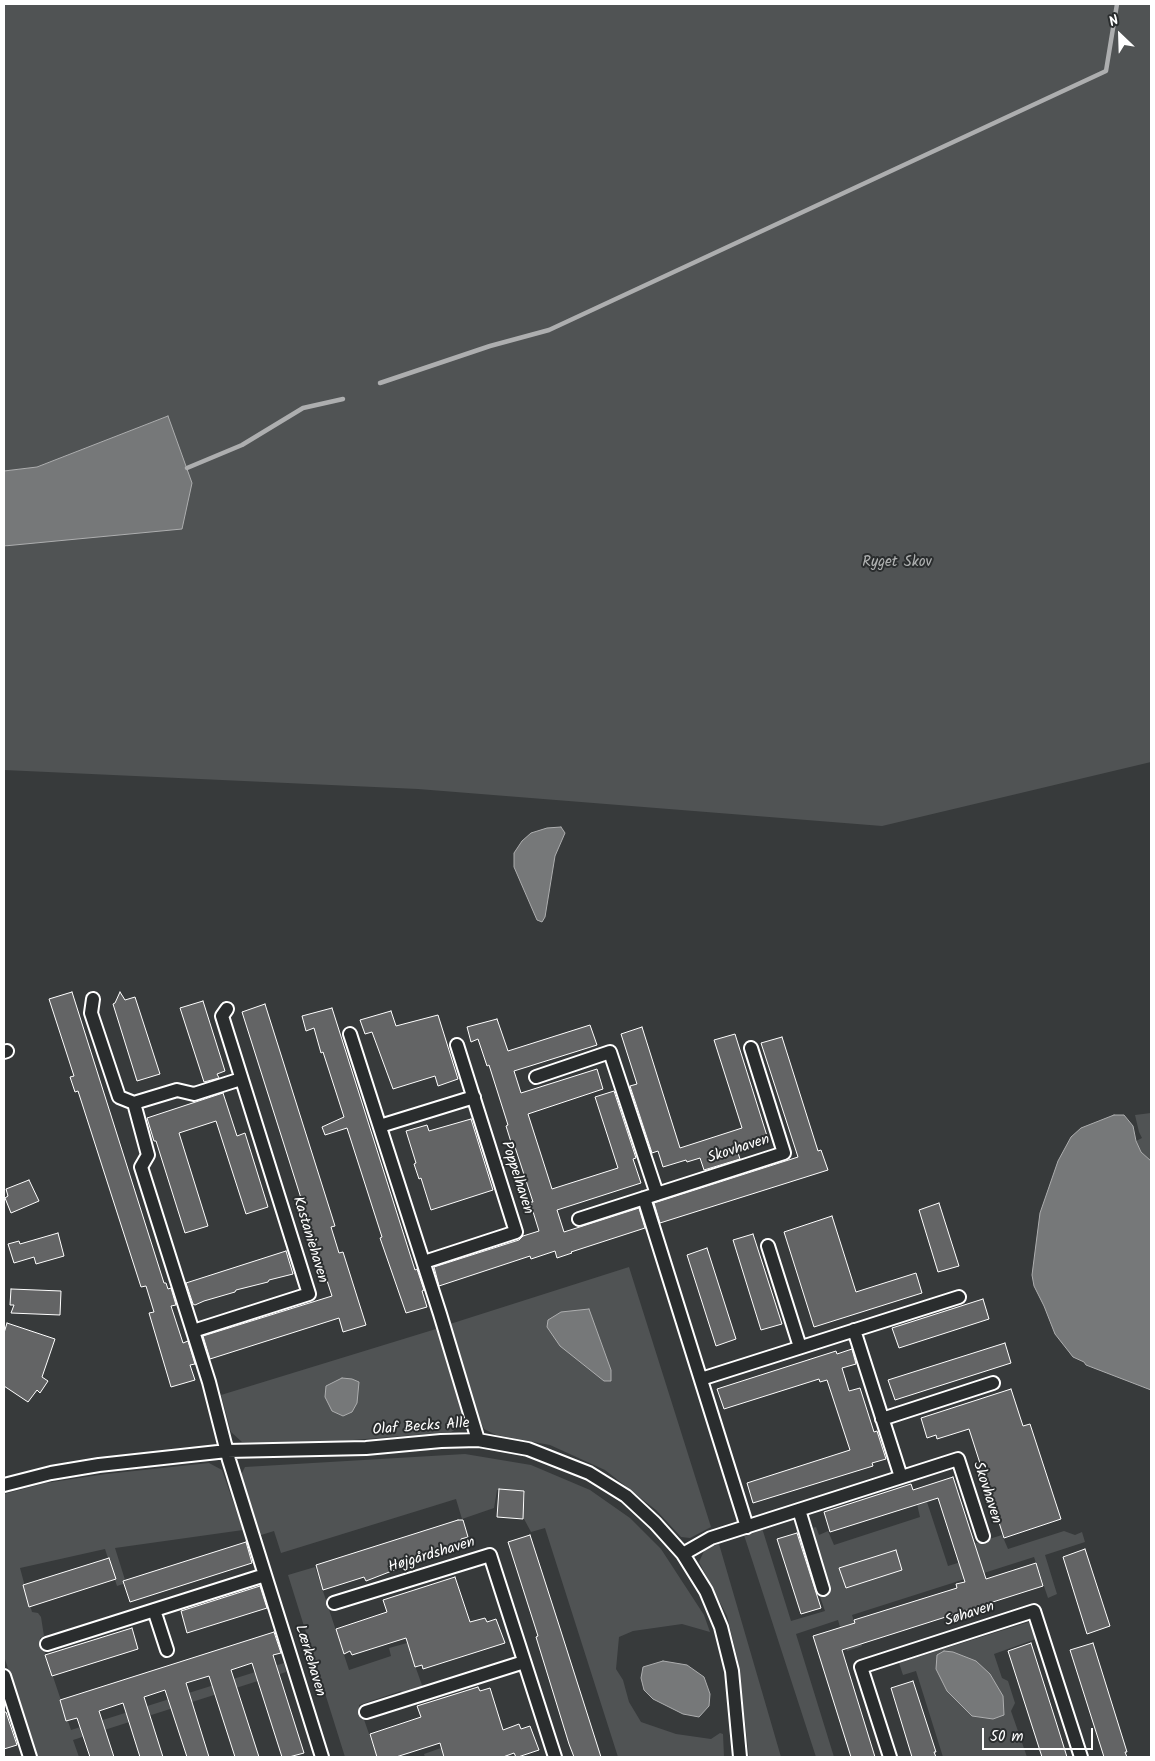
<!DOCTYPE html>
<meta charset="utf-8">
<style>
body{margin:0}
#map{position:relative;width:1155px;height:1761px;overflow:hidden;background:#373a3b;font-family:Kalam,sans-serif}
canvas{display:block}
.frame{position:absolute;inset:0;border:5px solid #fff;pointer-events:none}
.north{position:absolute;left:1095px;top:10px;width:50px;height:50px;-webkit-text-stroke:4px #2a2d2e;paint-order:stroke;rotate:336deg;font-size:14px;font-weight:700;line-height:20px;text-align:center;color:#fff}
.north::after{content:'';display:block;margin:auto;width:18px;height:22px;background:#fff;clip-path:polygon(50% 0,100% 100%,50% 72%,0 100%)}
.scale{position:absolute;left:982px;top:1728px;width:111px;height:22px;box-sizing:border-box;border:2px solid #fff;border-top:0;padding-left:6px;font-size:15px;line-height:18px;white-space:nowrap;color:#fff;-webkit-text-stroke:4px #2a2d2e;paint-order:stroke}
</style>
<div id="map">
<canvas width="1155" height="1761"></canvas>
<div class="frame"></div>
<div class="north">N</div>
<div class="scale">50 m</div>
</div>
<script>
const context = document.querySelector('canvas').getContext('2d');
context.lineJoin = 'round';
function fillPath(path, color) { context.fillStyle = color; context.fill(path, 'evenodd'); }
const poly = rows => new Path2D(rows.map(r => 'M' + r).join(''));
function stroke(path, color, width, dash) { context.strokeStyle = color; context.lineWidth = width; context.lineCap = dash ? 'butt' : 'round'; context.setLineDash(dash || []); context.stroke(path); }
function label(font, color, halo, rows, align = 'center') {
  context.font = font + ' Kalam,sans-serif'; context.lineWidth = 4; context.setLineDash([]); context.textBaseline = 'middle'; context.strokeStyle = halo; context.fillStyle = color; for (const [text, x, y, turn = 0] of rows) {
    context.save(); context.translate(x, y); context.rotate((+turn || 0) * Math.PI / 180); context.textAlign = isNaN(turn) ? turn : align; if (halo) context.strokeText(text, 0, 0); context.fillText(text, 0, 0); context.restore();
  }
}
const green = poly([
 [4,4,1151,4,1151,762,882,826,418,789,4,770,4,546,6,547,168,416,37,467,4,471],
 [1151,1113,1151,1161,1141,1152,1136,1141,1142,1138,1139,1132,1135,1115],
 [629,1267,711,1527,690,1538,681,1537,656,1510,605,1470,550,1445,496,1435,484,1429,473,1405,450,1324],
 [436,1329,465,1415,461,1426,451,1432,316,1443,242,1442,231,1432,221,1395],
 [465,1454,531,1465,590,1490,630,1518,661,1549,704,1615,710,1632,682,1624,633,1631,619,1637,616,1669,623,1680,629,1702,641,1722,676,1734,711,1739,720,1733,723,1734,724,1757,618,1757,545,1528,531,1532,523,1517,525,1493,497,1490,494,1508,462,1519,456,1499,281,1553,274,1531,258,1536,241,1475,245,1467],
 [209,1463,222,1470,243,1530,115,1548,126,1583,117,1586,105,1549,20,1568,32,1612,38,1613,41,1617,44,1636,40,1638,71,1730,284,1663,286,1672,73,1740,79,1757,36,1757,4,1656,4,1494,46,1483,106,1474],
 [927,1502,948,1566,977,1557,973,1544,1002,1535,1008,1549,1064,1531,1075,1535,1082,1532,1085,1542,1045,1555,1057,1594,1048,1598,1034,1557,852,1615,862,1646,847,1651,838,1620,796,1634,834,1757,816,1757,744,1535,762,1528,791,1621,825,1611,819,1594,809,1529,816,1527,819,1535,828,1531,834,1545,920,1517,917,1504],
 [719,1544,781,1757,749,1757,738,1661,727,1616,699,1562,705,1549],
 [315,1567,349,1670,391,1656,389,1648,407,1643,423,1688,403,1694,401,1691,359,1705,377,1757,345,1757,288,1575],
 [1029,1622,1036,1639,994,1654,1002,1678,1008,1681,1015,1703,1011,1711,1027,1757,943,1757,916,1671,903,1675,899,1663],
 [441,1748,444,1757,425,1757,424,1754]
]);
const water = poly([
 [168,416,192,483,182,529,4,546,4,471,37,467,168,416],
 [561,827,565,833,555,856,545,917,542,922,537,920,514,867,514,853,522,841,531,833,547,828,561,827],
 [1114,1115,1124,1115,1133,1126,1136,1141,1141,1152,1151,1161,1151,1390,1086,1365,1084,1362,1073,1357,1055,1334,1044,1306,1034,1286,1032,1275,1040,1213,1058,1161,1071,1137,1081,1128,1114,1115],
 [589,1309,611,1370,611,1381,604,1381,560,1346,547,1327,548,1320,561,1312,589,1309],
 [342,1378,352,1379,359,1382,357,1403,352,1412,343,1416,332,1411,325,1397,326,1386,342,1378],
 [944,1651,953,1652,976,1661,990,1674,1003,1696,1004,1715,993,1719,972,1716,947,1691,936,1669,937,1655,944,1651],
 [663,1661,687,1665,704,1677,710,1694,709,1706,699,1717,683,1714,653,1699,644,1690,641,1678,643,1667,663,1661]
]);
const stream = poly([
 [380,383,490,346,549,330,1106,71,1117,4],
 [187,468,242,445,303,408,343,399]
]);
const building = poly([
 [72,992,164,1283,166,1283,168,1289,171,1288,176,1305,171,1306,183,1343,188,1341,195,1364,190,1365,195,1380,171,1387,149,1313,154,1312,146,1286,141,1287,78,1091,75,1092,70,1077,74,1076,49,999,72,992],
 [120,992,125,1000,135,997,160,1074,137,1081,113,1004,115,1003,120,992],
 [203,1001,225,1071,217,1074,219,1078,204,1082,180,1008,203,1001],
 [265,1004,335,1226,331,1227,339,1253,343,1252,366,1325,343,1332,339,1318,210,1359,203,1336,332,1296,319,1256,316,1257,310,1237,313,1236,242,1012,265,1004],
 [332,1008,415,1270,417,1269,424,1290,422,1291,427,1307,406,1313,380,1238,382,1237,347,1128,325,1135,322,1127,344,1117,323,1052,321,1053,314,1028,306,1031,302,1016,332,1008],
 [391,1011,396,1026,438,1015,458,1079,438,1086,435,1076,393,1089,372,1032,365,1034,360,1020,391,1011],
 [497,1019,508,1051,590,1025,597,1045,514,1071,521,1093,597,1069,603,1089,528,1114,552,1189,618,1168,595,1097,614,1091,636,1158,633,1159,641,1183,557,1210,564,1232,639,1208,645,1228,571,1252,572,1253,557,1258,555,1251,531,1259,530,1256,439,1286,434,1267,519,1240,523,1236,539,1231,530,1202,533,1202,513,1141,511,1142,506,1126,508,1125,489,1065,487,1066,478,1039,471,1042,467,1027,497,1019],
 [642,1027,680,1148,742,1128,714,1040,735,1034,767,1136,739,1145,740,1149,737,1150,740,1159,704,1170,700,1158,687,1162,686,1160,663,1167,658,1151,652,1153,630,1086,637,1084,621,1034,642,1027],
 [782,1037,818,1151,821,1150,828,1170,660,1223,654,1203,798,1157,761,1043,782,1037],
 [223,1093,237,1136,245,1133,268,1207,246,1214,216,1121,179,1133,208,1226,185,1233,156,1141,154,1141,147,1118,223,1093],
 [471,1119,493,1190,431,1210,421,1178,419,1179,414,1164,416,1163,406,1131,427,1125,429,1131,471,1119],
 [29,1180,39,1201,11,1213,5,1198,8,1196,6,1189,29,1180],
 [939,1203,959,1266,938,1272,919,1210,939,1203],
 [832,1216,856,1292,916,1273,922,1293,814,1327,784,1232,832,1216],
 [58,1233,64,1256,36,1264,34,1257,14,1263,8,1244,19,1241,20,1244,58,1233],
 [753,1234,782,1324,761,1330,733,1240,753,1234],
 [707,1248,736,1339,716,1346,687,1255,707,1248],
 [286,1251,293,1274,269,1280,268,1282,236,1290,235,1292,204,1301,195,1305,193,1304,186,1283,286,1251],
 [11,1289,61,1291,60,1315,11,1313,14,1305,10,1305,11,1289],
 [983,1299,989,1319,899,1348,892,1328,983,1299],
 [7,1323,55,1339,42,1377,48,1381,40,1393,37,1390,28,1402,4,1386,4,1333,7,1323],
 [1005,1343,1011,1363,895,1400,888,1380,1005,1343],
 [852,1349,856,1364,842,1368,849,1391,860,1388,874,1432,877,1431,886,1459,872,1463,873,1466,753,1503,747,1483,850,1450,827,1380,820,1382,819,1379,724,1409,717,1389,836,1351,837,1354,852,1349],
 [1011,1389,1023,1426,1030,1424,1061,1519,1004,1538,969,1429,937,1439,936,1435,927,1438,921,1418,1011,1389],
 [953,1477,986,1579,1036,1563,1043,1586,842,1650,875,1757,851,1757,813,1636,855,1623,854,1620,957,1588,956,1584,965,1582,938,1498,830,1532,824,1512,911,1484,913,1490,953,1477],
 [499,1489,524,1491,523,1519,497,1517,499,1489],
 [458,1520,463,1520,468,1537,461,1539,462,1543,396,1564,397,1569,366,1581,364,1577,323,1590,316,1565,458,1520],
 [797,1533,821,1608,801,1614,777,1539,797,1533],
 [530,1535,558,1622,601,1757,574,1757,569,1744,536,1637,538,1636,508,1542,530,1535],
 [246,1542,252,1563,130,1602,123,1581,246,1542],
 [1085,1549,1110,1626,1087,1634,1063,1557,1085,1549],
 [896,1550,902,1570,846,1588,839,1568,896,1550],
 [109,1558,116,1579,29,1607,23,1585,109,1558],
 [455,1577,470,1622,485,1618,487,1622,496,1619,505,1643,423,1669,422,1665,415,1667,406,1638,352,1655,350,1651,344,1654,336,1629,387,1612,383,1600,455,1577],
 [260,1586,267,1608,187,1633,181,1611,260,1586],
 [132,1628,138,1649,52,1676,45,1655,132,1628],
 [274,1632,281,1653,273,1655,304,1753,289,1757,282,1757,252,1663,231,1670,259,1757,235,1757,209,1676,186,1683,209,1757,187,1757,165,1690,144,1697,163,1757,140,1757,123,1703,99,1711,114,1757,90,1757,77,1718,66,1721,60,1700,274,1632],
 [1031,1643,1057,1725,1067,1757,1042,1757,1008,1651,1031,1643],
 [1093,1643,1127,1752,1125,1752,1127,1757,1104,1757,1070,1650,1093,1643],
 [913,1681,936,1752,934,1752,936,1757,912,1757,891,1688,913,1681],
 [478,1687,480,1691,490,1688,503,1730,519,1724,521,1729,530,1726,539,1750,518,1757,516,1757,514,1753,503,1757,444,1757,440,1743,396,1757,377,1757,370,1734,421,1717,417,1706,478,1687],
 [4,1712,6,1712,17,1745,4,1749,4,1712]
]);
const minor = poly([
 [93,999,91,1013,119,1097,134,1103,148,1155,141,1167,209,1382,229,1460,322,1757],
 [350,1034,440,1314,478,1440],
 [4,1052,7,1051],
 [536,1077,610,1052,657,1194],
 [134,1103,177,1090,194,1094,241,1079],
 [380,1126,474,1097],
 [644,1198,747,1527],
 [579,1219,784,1153,751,1048],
 [768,1246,800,1347],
 [424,1262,516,1232,457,1045],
 [854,1330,901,1477],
 [193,1331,309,1294,222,1016,227,1009],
 [701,1379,959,1297],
 [882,1419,993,1383],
 [4,1485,51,1473,99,1465,227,1451,366,1448,441,1441,478,1440,528,1449,589,1473,626,1496,655,1523,683,1554,706,1591,721,1627,732,1671,740,1757],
 [799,1510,823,1589],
 [683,1554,711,1538,958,1459,983,1536],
 [334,1603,490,1555,555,1757],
 [154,1610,167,1650],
 [47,1644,265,1575],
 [4,1676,30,1757],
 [366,1712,524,1662],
 [890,1757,861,1667,1034,1611,1081,1757]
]);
const parkNames = [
 ["Ryget Skov",897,563]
];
const streetNames = [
 ["Skovhaven",739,1150,-18],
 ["Poppelhaven",516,1178,72],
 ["Kastaniehaven",309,1240,73],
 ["Olaf Becks Alle",421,1428,-4],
 ["Skovhaven",986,1493,72],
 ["Højgårdshaven",432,1556,-17],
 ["Søhaven",970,1615,-18],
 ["Lærkehaven",309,1661,73]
];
fillPath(green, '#505354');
fillPath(water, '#767879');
stroke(water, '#adaeaf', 1);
stroke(stream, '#adaeaf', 4.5);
fillPath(building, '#636465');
stroke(building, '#fff', 1);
stroke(minor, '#fff', 16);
stroke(minor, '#2a2d2e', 12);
label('15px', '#b0b2b2', '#2a2d2e', parkNames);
label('15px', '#fff', '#2a2d2e', streetNames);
</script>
